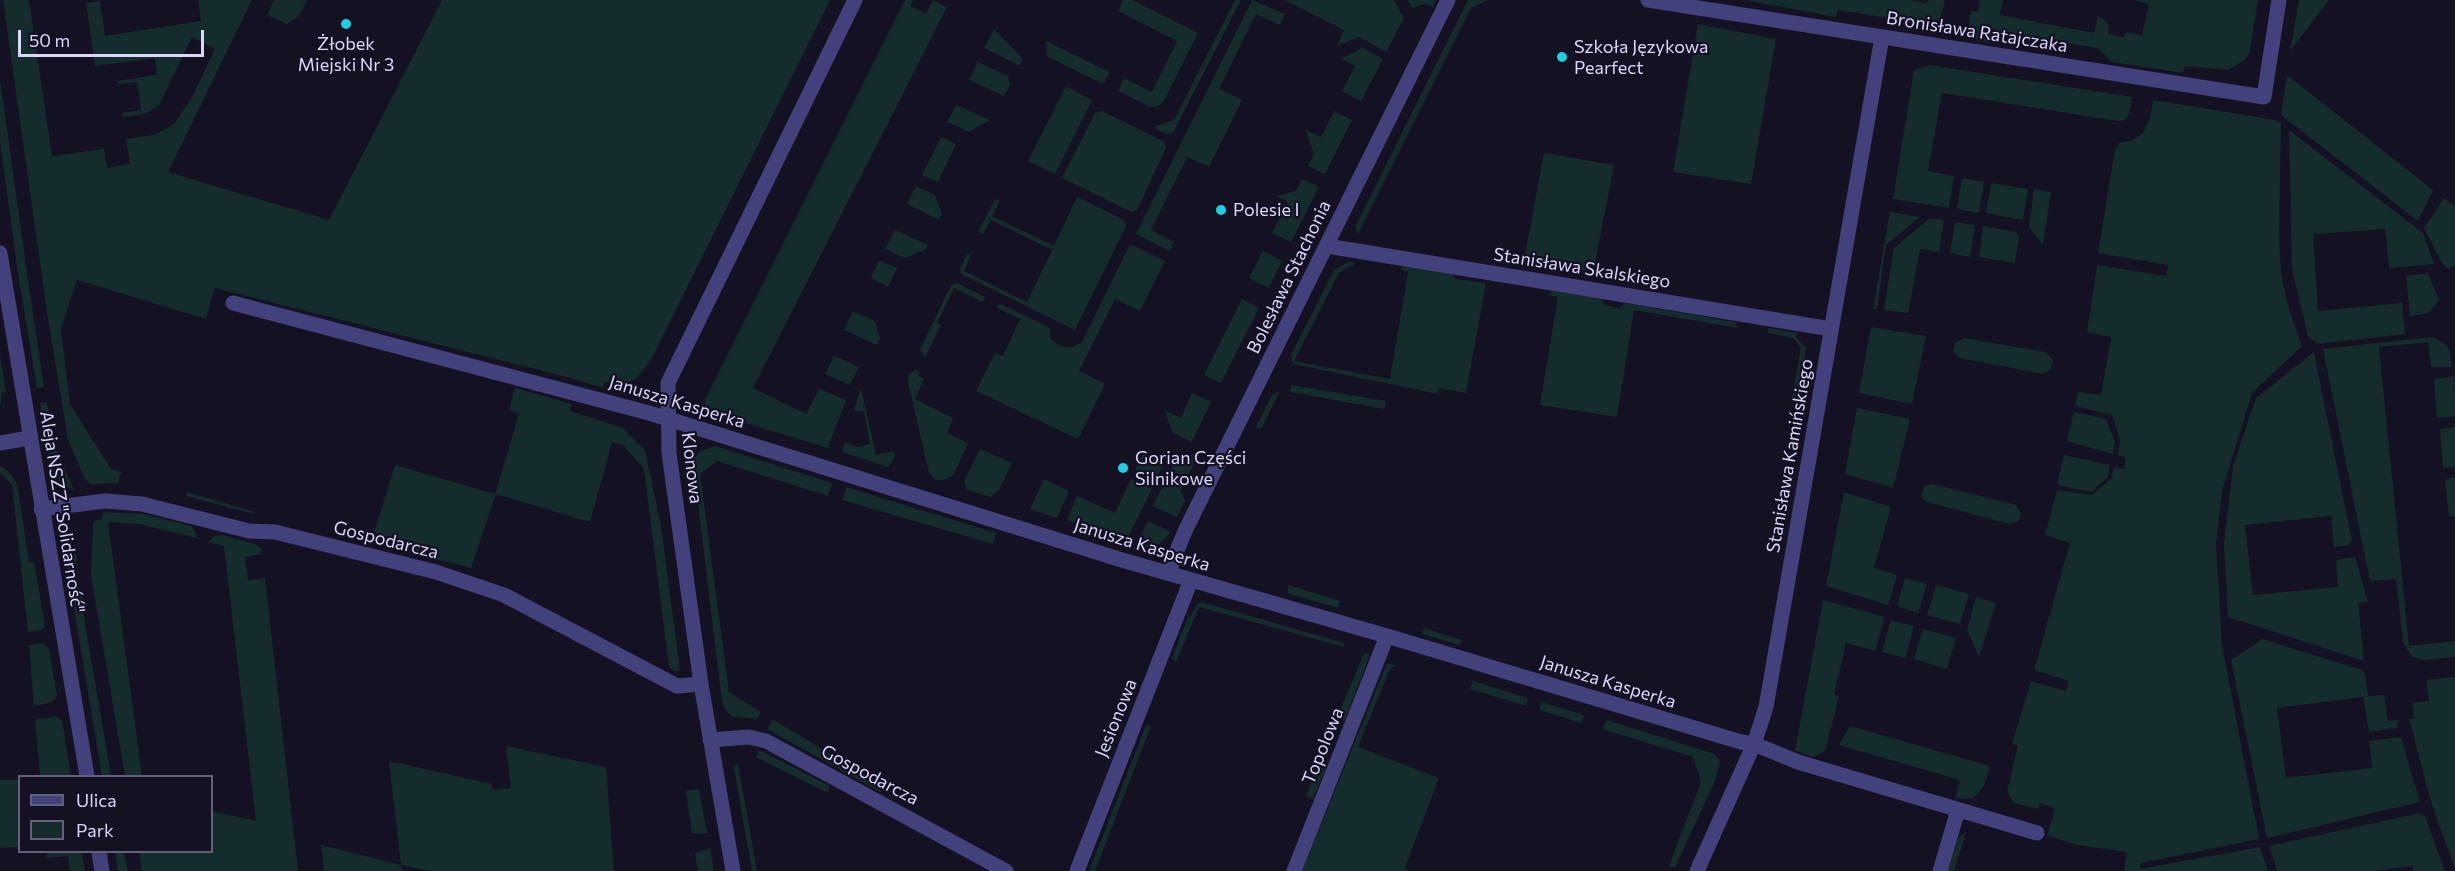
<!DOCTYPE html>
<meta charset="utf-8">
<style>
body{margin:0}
#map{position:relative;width:2455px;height:871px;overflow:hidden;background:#141123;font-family:Commissioner,sans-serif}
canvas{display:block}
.legend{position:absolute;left:18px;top:775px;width:195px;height:78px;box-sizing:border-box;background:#141123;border:2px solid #646079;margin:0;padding:8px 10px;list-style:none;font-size:18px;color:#dbd7fa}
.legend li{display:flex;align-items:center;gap:12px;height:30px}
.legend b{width:30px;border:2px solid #646079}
.scale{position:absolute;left:18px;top:30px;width:186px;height:27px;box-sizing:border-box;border:3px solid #dbd7fa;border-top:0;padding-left:8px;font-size:18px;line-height:21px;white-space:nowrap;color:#dbd7fa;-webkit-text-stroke:4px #141123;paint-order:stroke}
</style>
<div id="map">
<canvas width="2455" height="871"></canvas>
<ul class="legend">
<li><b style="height:8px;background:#43417c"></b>Ulica</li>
<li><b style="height:16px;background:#142c2b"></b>Park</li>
</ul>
<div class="scale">50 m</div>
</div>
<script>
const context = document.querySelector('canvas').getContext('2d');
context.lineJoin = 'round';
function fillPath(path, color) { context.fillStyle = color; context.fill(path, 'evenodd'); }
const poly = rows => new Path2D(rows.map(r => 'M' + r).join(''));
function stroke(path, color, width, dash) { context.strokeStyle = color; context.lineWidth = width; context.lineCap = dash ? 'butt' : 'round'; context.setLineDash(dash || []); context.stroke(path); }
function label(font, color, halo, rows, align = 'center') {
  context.font = font + ' Commissioner,sans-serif'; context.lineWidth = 4.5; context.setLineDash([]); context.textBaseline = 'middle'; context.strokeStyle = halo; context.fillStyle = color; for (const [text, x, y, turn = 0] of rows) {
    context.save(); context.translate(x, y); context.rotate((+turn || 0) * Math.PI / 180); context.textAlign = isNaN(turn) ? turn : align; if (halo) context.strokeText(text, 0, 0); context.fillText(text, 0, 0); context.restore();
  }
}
const green = poly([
 [3,0,29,0,52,156,104,149,107,168,130,164,126,139,154,135,174,124,191,99,215,49,192,37,159,105,145,114,122,117,122,113,141,110,137,82,118,84,117,81,157,75,155,58,95,66,86,3,100,1,105,36,201,21,198,0,252,0,168,172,329,220,442,0,830,0,651,360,636,379,623,384,605,382,603,388,571,378,215,288,206,319,77,280,61,329,70,404,111,469,121,472,118,483,91,484,86,481,68,440,48,319],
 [274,0,307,0,299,16,287,24,267,15],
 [905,0,913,0,910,6,926,14,933,0,947,7,753,388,806,414,819,389,846,400,828,448,709,412,704,402],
 [1123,0,1132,0,1198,33,1164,101,1158,106,1150,107,1118,91,1124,78,1152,92,1177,41,1118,11],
 [1235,0,1241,0,1173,133,1166,134,1153,127,1174,120],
 [1252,0,1285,14,1280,25,1256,14,1219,89,1242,100,1209,167,1187,157,1151,230,1174,242,1170,251,1136,234],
 [1285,0,1394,0,1404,18,1386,52,1359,37,1337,46,1344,30],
 [1407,0,1436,0,1433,7,1425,4,1412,8],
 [1468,0,1488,0,1471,8,1358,234,1355,227],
 [1745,0,1910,0,1926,3,1928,0,1945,0,1940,20,1931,25,1838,10,1836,17],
 [1980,0,2003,0,2000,15,2094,33,2098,15,2109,25,2108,34,2124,37,2126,32,2142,35,2149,4,2133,0,2258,0,2250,51,2246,59,2229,70,2185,66,2183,73,2112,62,2098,48,2003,34,1987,42,1978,41,1971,32,1969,22,1971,11,1978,12],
 [2299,0,2329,0,2290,51],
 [1698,24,1776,39,1751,184,1673,172],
 [994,29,1023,59,1020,66,984,48],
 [1046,41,1110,72,1103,84,1047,56],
 [1362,48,1383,59,1361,101,1342,91,1355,66,1341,59],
 [978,62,1008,76,1010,85,1004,96,969,80],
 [1929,65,2132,97,2129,114,2125,120,2118,121,1942,93,1928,171,1954,176,1949,208,1893,199,1914,70],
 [2287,75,2433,190,2418,221,2281,115],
 [0,79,28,280,44,387,37,388,19,281,0,141],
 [1066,86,1092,100,1055,174,1028,161],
 [2153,100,2275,120,2281,123,2279,240,2281,272,2287,303,2302,346,2252,393,2222,491,2216,544,2222,645,2259,839,2141,863,2140,869,2260,847,2268,871,2124,871,2127,852,2078,845,2047,836,2055,808,2040,803,2038,809,2014,803,2007,792,2018,746,2012,743,2031,681,2066,691,2069,681,2034,670,2070,543,2045,535,2057,490,2092,495,2111,479,2114,467,2124,469,2126,458,2118,455,2120,440,2112,415,2075,406,2078,392,2101,395,2111,337,2087,332,2097,265,2166,276,2168,265,2098,253,2115,149,2118,149,2119,143,2131,141,2143,133,2150,118],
 [956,105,990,120,969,132,947,122],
 [1102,111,1165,142,1166,148,1137,210,1131,212,1062,178,1095,113],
 [1334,111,1352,120,1325,174,1308,166,1314,154,1306,130,1321,137],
 [2289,130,2423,233,2434,264,2389,268,2385,229,2313,234,2318,311,2402,303,2405,334,2317,344,2308,336,2292,269],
 [941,137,956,144,938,182,922,175],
 [1544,153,1614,165,1593,273,1524,261],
 [1962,178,1984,182,1979,213,1957,209],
 [1302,179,1319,187,1291,242,1272,233,1288,202,1276,196,1296,191],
 [1991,183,2028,189,2023,220,1986,213],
 [916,186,935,195,942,214,939,220,907,204],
 [2034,189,2051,192,2043,245,2029,227],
 [1077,197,1124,220,1126,226,1075,330,961,274,960,268,968,253,971,255,964,271,1027,302,1052,250,991,220,983,234,978,232,995,199,1000,201,992,216,1054,246],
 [2444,198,2455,206,2455,265,2448,269,2442,263,2424,228],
 [1890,212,1920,217,1886,245,1877,309,1873,309],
 [1930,218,1944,220,1939,252,1920,249,1908,313,1884,310,1894,248],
 [1955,222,1975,225,1970,257,1950,253],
 [1983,226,2016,232,2019,237,2015,263,1979,257],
 [895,230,928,245,925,250,905,258,885,249],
 [1130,244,1165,261,1140,311,1115,299,1079,371,1105,384,1078,439,976,391,995,353,1003,356,1020,319,997,308,999,303,1050,328,1050,338,1059,346,1072,347,1082,342],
 [1263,251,1282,261,1269,288,1249,278],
 [879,260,897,268,888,287,871,278],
 [1348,262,1356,263,1339,273,1294,361,1390,379,1408,272,1401,270,1402,266,1452,274,1455,279,1486,283,1466,393,1439,388,1438,394,1293,364,1291,355,1334,270],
 [2428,273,2439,300,2429,313,2410,316,2406,276],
 [957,283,985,297,983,302,954,288,937,323,941,325,925,358,920,350,951,285],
 [1552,291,1602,299,1604,305,1620,308,1624,303,1735,322,1738,328,1634,310,1617,417,1540,405,1558,297,1549,295],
 [1242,299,1259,308,1221,383,1204,375],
 [853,311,875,321,880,339,877,345,844,330],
 [1871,327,1926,336,1912,404,1859,393],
 [1768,328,1797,333,1796,337,1806,348,1798,401,1792,400,1801,347,1793,338,1768,333],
 [2433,337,2443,342,2449,349,2452,367,2431,367,2428,342,2379,347,2409,646,2455,641,2455,657,2425,660,2412,657,2403,642,2396,579,2370,581,2323,349],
 [1964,338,2045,352,2053,359,2050,370,2043,374,1960,358,1953,351,1955,342],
 [2314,352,2352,541,2349,545,2334,547,2331,516,2245,525,2253,595,2338,587,2336,560,2355,557,2368,602,2358,603,2364,661,2228,617,2224,543,2233,467,2256,398],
 [0,355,6,393,2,393,0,407],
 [834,356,859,367,850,385,825,374],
 [916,370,919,371,918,376,924,379,915,399,953,418,947,433,968,443,953,476,944,480,936,480,929,473,908,382,909,373],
 [2454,376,2455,416,2437,418,2434,379],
 [1291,385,1386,401,1385,409,1290,392],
 [515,388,572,404,570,411,623,428,645,450,661,526,680,670,675,672,669,667,644,469,623,445,612,442,590,522,496,494,471,568,371,543,395,465,495,494,519,414,509,410],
 [861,388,876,455,894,451,895,457,888,467,842,452,845,442,857,447,870,444,864,411,854,411],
 [1280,391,1261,429,1256,427,1272,395],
 [1192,393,1211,402,1192,442,1172,432,1165,411,1181,418],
 [47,402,55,447,74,490,63,485,51,470,40,403],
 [1857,408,1910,419,1893,488,1845,474],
 [2074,412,2106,419,2115,442,2113,454,2067,441],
 [2455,427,2455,467,2443,468,2440,429],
 [715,446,832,483,828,496,717,461,700,474,729,692,761,712,757,719,733,717,726,711,722,702,694,471,688,469,699,452],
 [980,449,1012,463,1000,488,991,497,967,490,964,481],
 [1144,452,1165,462,1156,479,1135,470],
 [1187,453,1197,457,1181,491,1185,501,1177,517,1153,506,1178,456],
 [2064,455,2110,465,2108,477,2091,492,2057,485],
 [0,466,10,473,17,484,29,562,34,562,45,626,42,630,28,632,12,485,0,473],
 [2455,477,2455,516,2449,517,2445,479],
 [1044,479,1069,491,1057,518,1030,509],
 [1131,479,1152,489,1127,539,1067,520,1077,496,1115,513],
 [1932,484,2016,505,2021,513,2019,520,2010,524,1927,502,1921,497,1924,486],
 [846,487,996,533,993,544,842,500],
 [187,492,255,512,254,514,186,496],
 [1844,492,1891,507,1874,568,1897,575,1888,605,1826,586],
 [103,512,143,514,192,526,196,534,197,538,139,524,108,522,142,776,125,776,91,575,93,524,96,520,102,519],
 [1148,521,1171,532,1155,548,1136,552,1134,550],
 [222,535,255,544,261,548,262,554,245,557,248,580,265,578,298,871,142,871,139,852,212,852,212,811,256,821,224,546,208,542,215,536],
 [77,554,76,570,111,776,102,776,65,555],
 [1905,578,1927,584,1918,613,1897,606],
 [1289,585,1340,601,1338,608,1287,593],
 [1936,585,1969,594,1960,624,1927,615],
 [1976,597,1996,603,1979,657,1967,630],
 [1823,600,1885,617,1875,651,1846,643,1834,694,1839,696,1825,751,1813,757,1795,750],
 [1202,602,1344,643,1344,647,1199,607,1176,662,1172,658,1189,615,1191,616,1197,604],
 [1891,620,1914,626,1905,658,1882,652],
 [1424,628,1462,640,1460,645,1422,634],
 [1923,629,1956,638,1947,669,1914,659],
 [2262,639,2362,670,2365,673,2368,696,2384,695,2388,721,2399,720,2397,728,2369,732,2363,697,2277,708,2286,778,2372,768,2369,741,2401,737,2420,802,2267,838,2231,660],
 [43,643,49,649,57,695,53,702,34,706,29,645],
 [1364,653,1369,654,1369,657,1345,720,1337,718],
 [1387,663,1395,665,1388,673,1358,747,1439,778,1405,867,1408,871,1302,871],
 [2455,677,2455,869,2432,805,2409,719,2414,718,2412,703,2429,701,2426,680],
 [1473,681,1528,698,1526,706,1470,689],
 [1542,702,1584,715,1582,723,1539,710],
 [55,716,62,721,71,776,40,776,35,720],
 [772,719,884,786,880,792,767,729],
 [1607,720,1714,754,1720,761,1716,778,1675,868,1669,866,1701,782,1693,757,1602,729],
 [1146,725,1151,726,1095,871,1089,871],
 [1850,726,1990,766,1984,786,1973,799,1955,798,1960,780,1839,745],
 [506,746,606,767,614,871,432,871,401,865,402,871,324,871,321,845,401,865,389,761,492,784,493,790,511,788],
 [759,750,830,786,828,793,756,757],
 [741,759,738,764,757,871,752,871,734,768],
 [1318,765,1326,768,1313,799,1306,796],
 [0,780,19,780,19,847,0,848],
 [699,789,707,833,698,834,692,833,686,791],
 [2420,813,2425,816,2445,871,2413,871,2412,866,2375,871,2277,871,2269,846],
 [1966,832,1954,871,1948,871,1958,838],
 [710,848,714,871,698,871,695,853],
 [47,852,82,852,85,871,70,871,68,856,47,858],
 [115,852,124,852,128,871,118,871]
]);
const minor = poly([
 [1648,0,2264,97,2279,0],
 [1327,246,1831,329],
 [233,303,649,413,1122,560,1387,636,1741,742,1754,744,1798,762,2037,833],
 [0,443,29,438],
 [41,509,105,501,142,504,249,531,275,532,436,572,504,595,677,686,701,684],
 [1168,573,1185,531,1448,0],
 [710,740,749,737,766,741,1006,871],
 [733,871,701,684,669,453,668,383,855,0],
 [1077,871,1191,580],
 [1294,871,1387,636],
 [1697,871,1754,744,1766,707,1882,37],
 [1940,871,1958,810]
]);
const tertiary = poly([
 [0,253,87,776],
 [99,852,102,871]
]);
const markers = [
 [346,24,6,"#1ad0e4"],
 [1562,57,6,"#1ad0e4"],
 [1221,210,6,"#1ad0e4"],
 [1123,468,6,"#1ad0e4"]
];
const streetNames = [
 ["Bronisława Ratajczaka",1977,32,9],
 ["Stanisława Skalskiego",1582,268,9],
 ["Bolesława Stachonia",1289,277,-64],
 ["Janusza Kasperka",677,402,17],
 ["Stanisława Kamińskiego",1790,456,-80],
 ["Klonowa",692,468,83],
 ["Aleja NSZZ \"Solidarność\"",62,512,81],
 ["Gospodarcza",386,540,14],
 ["Janusza Kasperka",1142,545,17],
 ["Janusza Kasperka",1608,682,17],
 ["Jesionowa",1116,718,-68],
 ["Topolowa",1323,746,-68],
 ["Gospodarcza",870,775,28]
];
const poiNames = [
 ["Żłobek",346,44,"center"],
 ["Miejski Nr 3",346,65,"center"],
 ["Szkoła Językowa",1574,47],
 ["Pearfect",1574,68],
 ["Polesie I",1233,210],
 ["Gorian Części",1135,458],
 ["Silnikowe",1135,479]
];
fillPath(green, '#142c2b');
stroke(minor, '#43417c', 15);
stroke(tertiary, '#43417c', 15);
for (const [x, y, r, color] of markers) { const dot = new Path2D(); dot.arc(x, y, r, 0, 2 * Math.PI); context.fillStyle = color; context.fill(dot); stroke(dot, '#141123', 2); }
label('18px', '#dbd7fa', '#141123', streetNames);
label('18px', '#dbd7fa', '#141123', poiNames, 'left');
</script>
